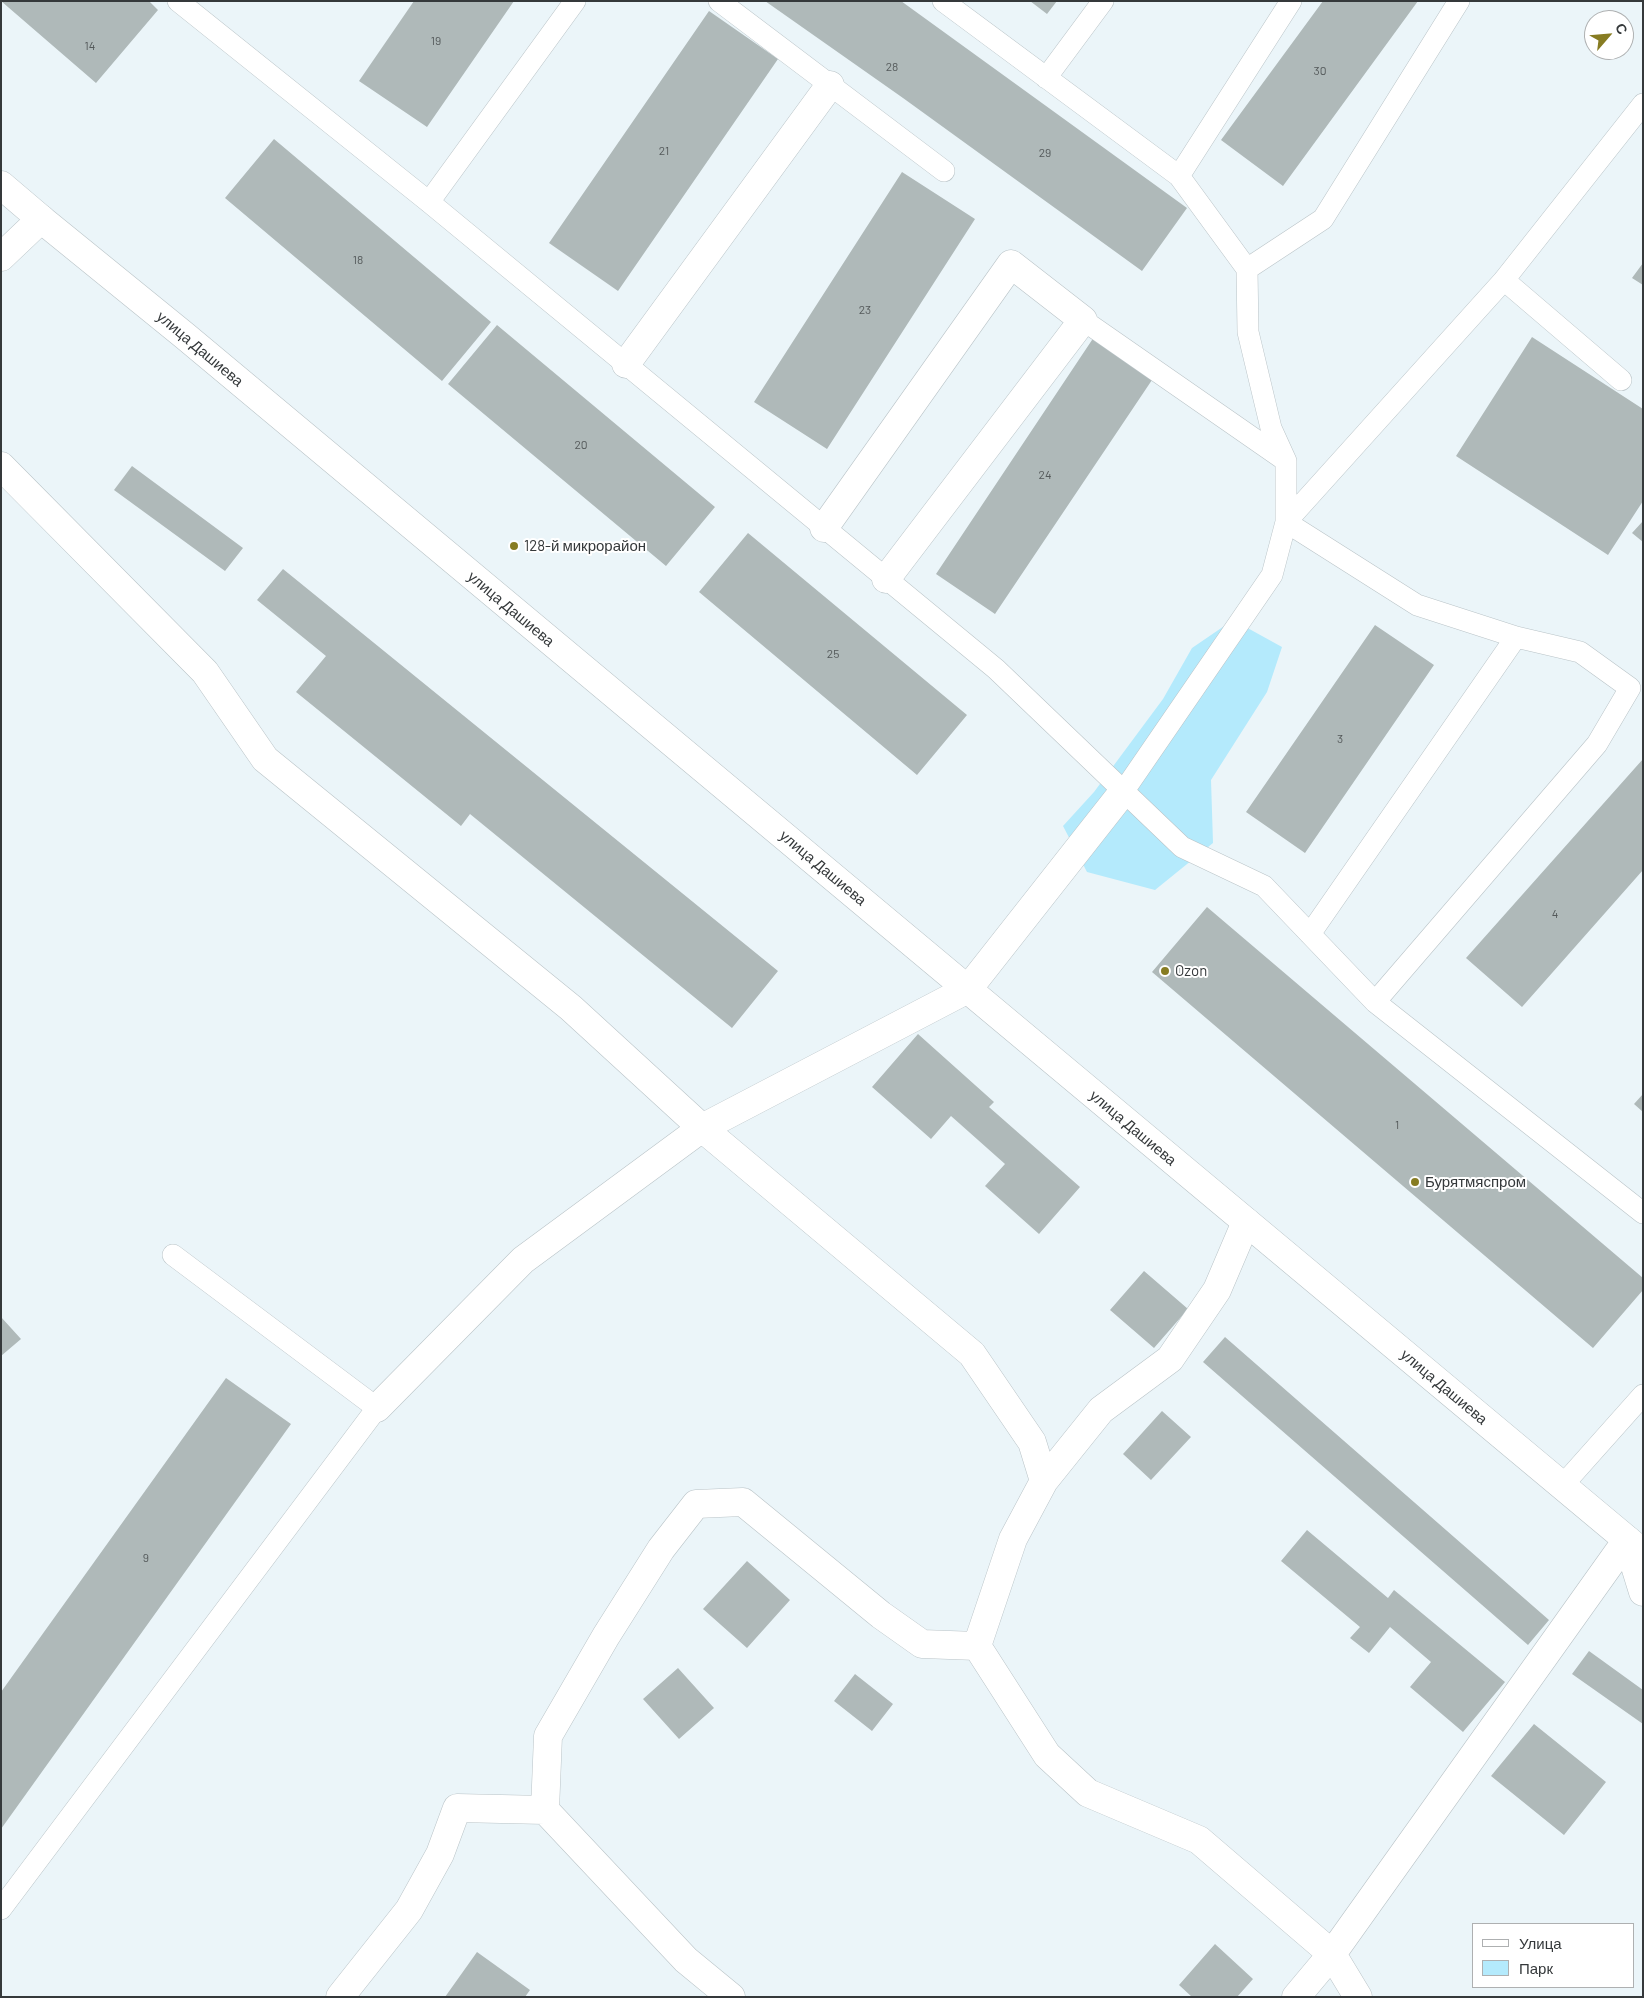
<!DOCTYPE html>
<meta charset="utf-8">
<style>
body{margin:0}
#map{position:relative;width:1644px;height:1998px;overflow:hidden;background:#ebf5f9;font-family:Barlow,sans-serif}
canvas{display:block}
.frame{position:absolute;inset:0;border:2px solid #35393b;pointer-events:none}
.legend{position:absolute;left:1472px;top:1923px;width:162px;height:65px;box-sizing:border-box;background:#fff;border:1px solid #aeb0b1;margin:0;padding:6px 9px;list-style:none;font-size:15px;color:#35393b}
.legend li{display:flex;align-items:center;gap:10px;height:25px}
.legend b{width:25px;border:1px solid #aeb0b1}
.north{position:absolute;left:1584px;top:10px;width:50px;height:50px;box-sizing:border-box;background:#fff;border:1px solid #aeb0b1;border-radius:50%;rotate:63deg;font-size:14px;font-weight:700;line-height:20px;text-align:center;color:#35393b}
.north::after{content:'';display:block;margin:auto;width:18px;height:22px;background:#877c22;clip-path:polygon(50% 0,100% 100%,50% 72%,0 100%)}
</style>
<div id="map">
<canvas width="1644" height="1998"></canvas>
<div class="frame"></div>
<ul class="legend">
<li><b style="height:6px;background:#fff"></b>Улица</li>
<li><b style="height:14px;background:#b4eafc"></b>Парк</li>
</ul>
<div class="north">С</div>
</div>
<script>
const context = document.querySelector('canvas').getContext('2d');
context.lineJoin = 'round';
function fillPath(path, color) { context.fillStyle = color; context.fill(path, 'evenodd'); }
const poly = rows => new Path2D(rows.map(r => 'M' + r).join(''));
function stroke(path, color, width, dash) { context.strokeStyle = color; context.lineWidth = width; context.lineCap = dash ? 'butt' : 'round'; context.setLineDash(dash || []); context.stroke(path); }
function label(font, color, halo, rows, align = 'center') {
  context.font = font + ' Barlow,sans-serif'; context.lineWidth = 4; context.setLineDash([]); context.textBaseline = 'middle'; context.strokeStyle = halo; context.fillStyle = color; for (const [text, x, y, turn = 0] of rows) {
    context.save(); context.translate(x, y); context.rotate((+turn || 0) * Math.PI / 180); context.textAlign = isNaN(turn) ? turn : align; if (halo) context.strokeText(text, 0, 0); context.fillText(text, 0, 0); context.restore();
  }
}
const green = poly([
 [1233,620,1282,647,1267,692,1211,780,1213,843,1155,890,1087,872,1063,826,1094,792,1163,699,1192,648]
]);
const building = poly([
 [1,1,149,1,158,10,96,83],
 [414,1,514,1,427,127,359,81],
 [765,1,901,1,1187,208,1142,271,903,98],
 [1030,1,1057,1,1047,14],
 [1323,1,1418,1,1283,186,1221,140],
 [709,11,778,59,618,291,549,243],
 [274,139,491,322,442,381,225,198],
 [902,172,975,219,827,449,754,402],
 [1643,263,1643,285,1632,278],
 [497,325,715,507,666,566,448,384],
 [1094,337,1154,377,995,614,936,574],
 [1532,337,1643,409,1643,501,1608,555,1456,456],
 [132,466,243,548,225,571,114,490],
 [1643,521,1643,542,1632,533],
 [748,533,967,715,917,775,699,592],
 [283,569,778,971,732,1028,470,814,461,826,296,692,326,656,257,600],
 [1375,625,1434,665,1305,853,1246,812],
 [1643,759,1643,870,1522,1007,1466,958],
 [1207,907,1643,1278,1643,1290,1593,1348,1152,972],
 [918,1034,994,1102,989,1107,1080,1187,1039,1234,985,1186,1005,1164,951,1116,931,1139,872,1087],
 [1643,1094,1643,1112,1634,1104],
 [1144,1271,1188,1309,1154,1348,1110,1310],
 [1,1317,21,1339,1,1356],
 [1225,1337,1549,1620,1528,1645,1203,1362],
 [226,1378,291,1424,1,1829,1,1692],
 [1162,1411,1191,1437,1151,1480,1123,1454],
 [1307,1530,1388,1598,1394,1590,1505,1682,1463,1732,1410,1687,1431,1662,1390,1627,1369,1653,1350,1638,1360,1627,1281,1561],
 [747,1561,790,1600,747,1648,703,1609],
 [1589,1651,1643,1690,1643,1724,1572,1674],
 [678,1668,714,1708,679,1739,643,1699],
 [855,1674,893,1704,872,1731,834,1701],
 [1534,1724,1606,1782,1564,1835,1491,1776],
 [1215,1944,1253,1979,1237,1997,1192,1997,1179,1985],
 [477,1952,530,1990,525,1997,445,1997]
]);
const service = poly([
 [178,1,429,202,996,669,1182,847,1264,886,1375,1002,1643,1213],
 [719,1,944,171],
 [943,1,1179,176,1247,269,1248,332,1271,428,1286,461,1286,522,1272,575,1123,792],
 [1046,78,1103,1],
 [1179,176,1291,1],
 [429,202,575,1],
 [1247,269,1323,219,1459,1],
 [1504,280,1621,380],
 [1083,320,1286,461],
 [1310,934,1516,637],
 [1375,1002,1597,744,1630,688,1580,652,1516,637,1417,605,1286,522,1504,280,1643,104],
 [1562,1486,1643,1395],
 [1,1909,377,1408,173,1255]
]);
const minor = poly([
 [1,257,41,219],
 [626,364,830,85],
 [1,466,205,672,265,759,571,1008,702,1128,972,1354,1032,1442,1044,1481],
 [824,528,1011,264,1083,320,886,579],
 [377,1408,523,1260,702,1128,968,989,1123,792],
 [1627,1540,1643,1592],
 [977,1646,1047,1755,1088,1793,1199,1840,1332,1954,1358,1997],
 [545,1810,686,1960,731,1997],
 [340,1997,409,1910,440,1854,457,1808,545,1810,548,1736,606,1636,661,1549,696,1504,743,1502,881,1615,922,1644,977,1646,1013,1539,1044,1481,1101,1410,1170,1359,1217,1290,1246,1222],
 [1296,1997,1332,1954,1627,1540]
]);
const tertiary = poly([
 [1,185,41,219,185,336,1643,1553]
]);
const markers = [
 [514,546,5,"#877c22"],
 [1165,971,5,"#877c22"],
 [1415,1182,5,"#877c22"]
];
const numberNames = [
 ["19",436,41],
 ["14",90,46],
 ["28",892,67],
 ["30",1320,71],
 ["21",664,151],
 ["29",1045,153],
 ["18",358,260],
 ["23",865,310],
 ["20",581,445],
 ["24",1045,475],
 ["25",833,654],
 ["3",1340,739],
 ["4",1555,914],
 ["1",1397,1125],
 ["9",146,1558]
];
const streetNames = [
 ["улица Дашиева",200,349,40],
 ["улица Дашиева",511,609,40],
 ["улица Дашиева",823,868,40],
 ["улица Дашиева",1133,1128,40],
 ["улица Дашиева",1444,1387,40]
];
const poiNames = [
 ["128-й микрорайон",524,546],
 ["Ozon",1175,971],
 ["Бурятмяспром",1425,1182]
];
fillPath(green, '#b4eafc');
fillPath(building, '#afb9b9');
stroke(service, '#b9c3c7', 22);
stroke(minor, '#b9c3c7', 29);
stroke(tertiary, '#b9c3c7', 29);
stroke(service, '#fff', 21);
stroke(minor, '#fff', 28);
stroke(tertiary, '#fff', 28);
for (const [x, y, r, color] of markers) { const dot = new Path2D(); dot.arc(x, y, r, 0, 2 * Math.PI); context.fillStyle = color; context.fill(dot); stroke(dot, '#fff', 2); }
label('12px', '#54595a', null, numberNames);
label('15px', '#35393b', '#fff', streetNames);
label('15px', '#35393b', '#fff', poiNames, 'left');
</script>
